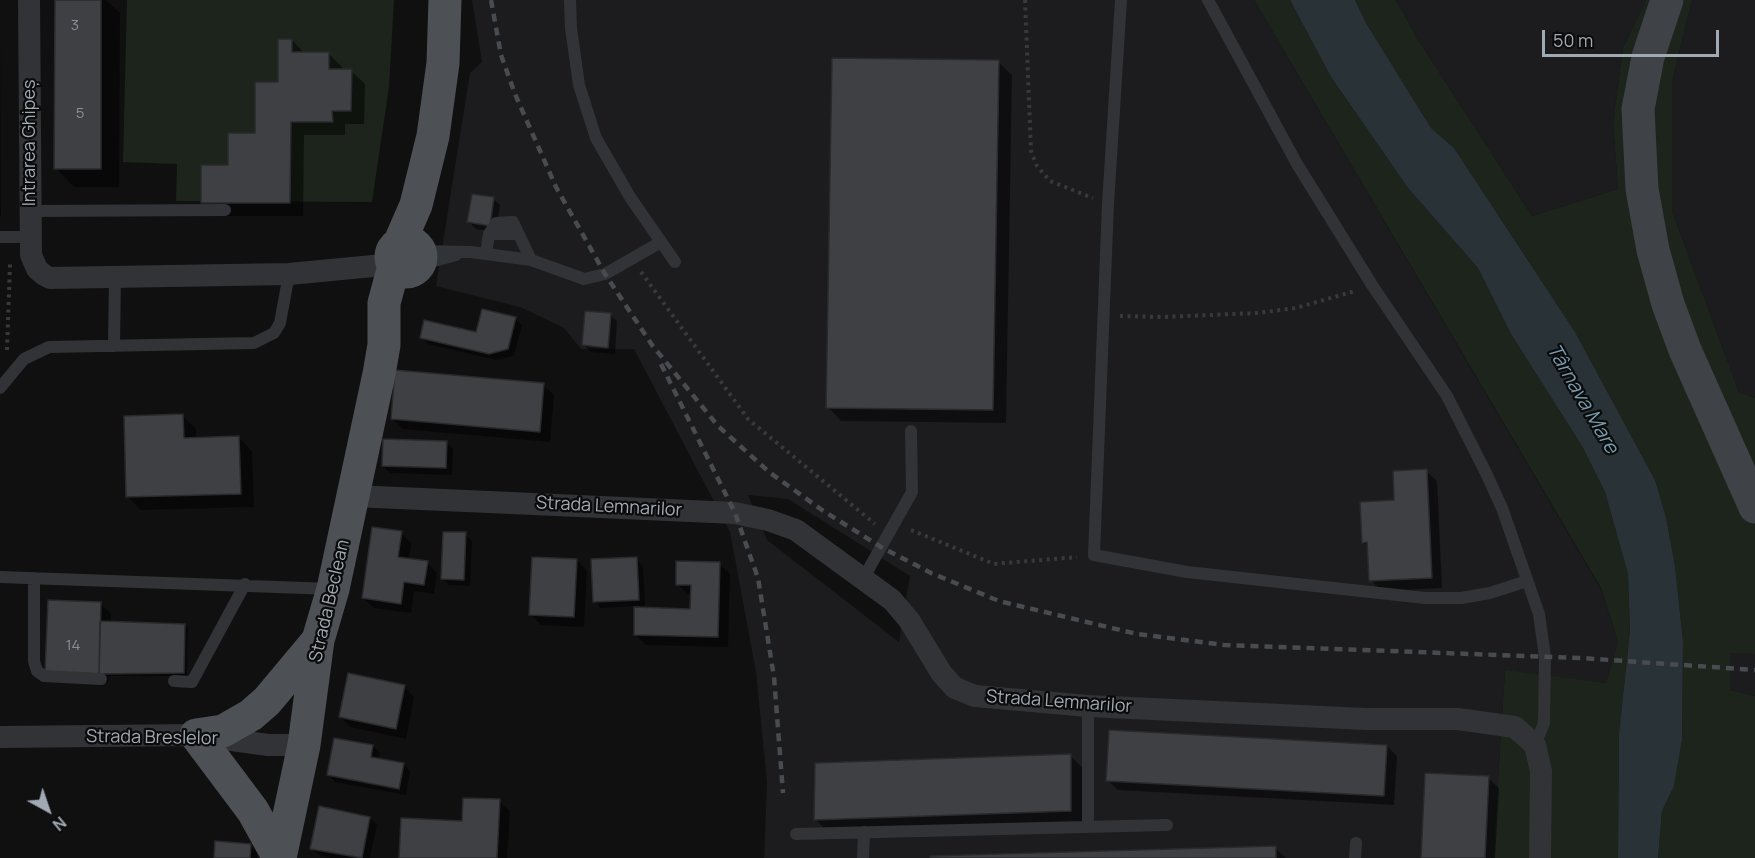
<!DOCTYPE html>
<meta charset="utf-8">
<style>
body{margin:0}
#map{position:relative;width:1755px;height:858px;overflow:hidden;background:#101011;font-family:Manrope,sans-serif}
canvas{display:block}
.north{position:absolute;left:18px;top:780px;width:60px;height:60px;-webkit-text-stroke:4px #0b0b0c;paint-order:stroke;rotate:140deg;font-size:16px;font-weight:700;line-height:24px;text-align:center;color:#a1a9b2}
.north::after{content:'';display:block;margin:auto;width:21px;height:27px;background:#a1a9b2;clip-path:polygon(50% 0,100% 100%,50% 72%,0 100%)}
.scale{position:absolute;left:1542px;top:30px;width:177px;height:27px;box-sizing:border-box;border:3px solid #a1a9b2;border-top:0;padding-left:8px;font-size:18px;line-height:21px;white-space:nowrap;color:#a1a9b2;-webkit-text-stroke:4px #0b0b0c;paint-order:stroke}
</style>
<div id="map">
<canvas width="1755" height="858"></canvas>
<div class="north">N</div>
<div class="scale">50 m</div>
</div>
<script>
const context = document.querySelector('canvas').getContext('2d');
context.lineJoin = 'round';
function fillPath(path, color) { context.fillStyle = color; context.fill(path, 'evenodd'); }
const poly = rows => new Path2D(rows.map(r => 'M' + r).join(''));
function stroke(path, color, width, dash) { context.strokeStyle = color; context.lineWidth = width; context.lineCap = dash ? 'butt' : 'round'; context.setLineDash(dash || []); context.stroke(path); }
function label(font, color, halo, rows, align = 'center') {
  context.font = font + ' Manrope,sans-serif'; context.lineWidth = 4.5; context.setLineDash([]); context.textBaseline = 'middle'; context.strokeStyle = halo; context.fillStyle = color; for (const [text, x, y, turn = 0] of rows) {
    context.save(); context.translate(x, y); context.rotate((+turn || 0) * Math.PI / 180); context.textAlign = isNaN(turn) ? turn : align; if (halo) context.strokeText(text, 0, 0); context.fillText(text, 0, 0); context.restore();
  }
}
const built = poly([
 [472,0,1254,0,1601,589,1618,642,1606,683,1505,671,1493,858,764,858,767,782,756,672,730,532,634,349,581,349,564,328,520,307,436,286,470,73,482,62],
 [748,495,788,499,910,576,899,642,767,540],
 [1396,0,1646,0,1623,48,1613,123,1618,189,1532,216,1417,38],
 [1692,0,1755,0,1755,398,1739,392,1672,211,1672,82],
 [1730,652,1755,654,1755,696,1730,690]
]);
const green = poly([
 [127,0,394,0,389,87,372,202,176,201,177,164,123,162],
 [1254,0,1290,0,1331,77,1408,188,1478,268,1511,334,1582,446,1605,492,1628,574,1630,631,1619,733,1618,858,1493,858,1505,670,1606,683,1618,642,1601,588],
 [1355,0,1396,0,1417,38,1532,216,1618,189,1613,123,1623,48,1646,0,1692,0,1672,82,1672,211,1739,392,1755,398,1755,654,1730,653,1730,690,1755,696,1755,858,1658,858,1662,811,1674,786,1682,740,1683,641,1675,566,1666,517,1655,480,1575,332,1454,148,1431,128,1366,23]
]);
const water = poly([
 [1290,0,1355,0,1366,23,1431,128,1454,148,1575,332,1655,480,1666,517,1675,566,1683,641,1682,740,1674,786,1662,811,1658,858,1618,858,1619,733,1630,631,1628,574,1605,492,1582,446,1511,334,1478,268,1408,188,1331,77]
]);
const shadow = poly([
 [56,0,106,0,120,13,119,187,74,187,56,168],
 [292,40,305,54,329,54,342,67,342,71,351,71,365,84,364,124,345,124,345,135,304,135,303,216,216,216,202,202,256,134,280,84],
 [0,43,1,216,0,216],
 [998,62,1012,75,1006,423,841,421,828,407],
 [493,199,500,205,496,232,476,229,469,222],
 [610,315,617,321,615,354,591,352,584,345],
 [515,318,522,325,514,356,496,360,428,344,421,337,478,334],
 [543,385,554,395,550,442,403,429,392,419],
 [183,416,196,429,196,439,239,438,252,451,254,507,141,510,127,496],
 [446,443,453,449,452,475,390,473,383,466],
 [1426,471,1437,481,1442,588,1381,591,1371,580,1369,548,1363,542,1396,501],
 [401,533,411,543,409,560,427,563,437,573,434,594,414,591,411,613,374,608,363,598],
 [465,534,472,541,470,586,449,585,442,578],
 [636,559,643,566,645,606,636,606,636,609,692,610,692,595,688,594,677,584,719,564,730,574,728,647,646,645,635,635,636,606,601,608,595,601],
 [577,560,587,571,584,627,541,625,531,614],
 [100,603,111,614,111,623,185,625,188,628,187,676,109,676,108,683,57,681],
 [404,686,414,697,406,739,351,727,340,717],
 [373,746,380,753,378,759,404,764,410,771,406,795,335,782,329,775],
 [1387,746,1397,756,1394,805,1118,790,1107,780],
 [1070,756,1084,769,1083,824,829,833,815,819],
 [1488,778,1499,788,1495,858,1423,858],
 [499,801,510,811,507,858,400,858],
 [370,818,377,825,370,858,331,858,319,855,312,849],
 [250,846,257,852,257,858,215,858],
 [1275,848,1286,858,932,858]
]);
const building = poly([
 [55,0,101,0,101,169,54,169,55,0],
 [278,39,292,39,292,52,329,52,329,69,352,69,351,111,332,111,333,122,291,122,290,203,201,203,201,165,228,165,228,133,255,133,255,82,278,82,278,39],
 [832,58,999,60,993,410,826,408,832,58],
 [472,194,494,197,490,226,467,222,472,194],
 [482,309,516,317,508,349,489,354,420,338,424,320,476,332,482,309],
 [585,311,611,313,608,348,582,345,585,311],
 [395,370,544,383,540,432,391,419,395,370],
 [183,414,184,438,239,436,241,494,126,497,124,416,183,414],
 [383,439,447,441,446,468,382,466,383,439],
 [1427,469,1432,578,1369,581,1367,542,1362,543,1360,502,1394,500,1393,471,1427,469],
 [372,527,402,531,398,557,428,561,424,585,404,582,401,604,362,598,372,527],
 [443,532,466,532,464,580,441,579,443,532],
 [532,557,577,559,574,617,529,615,532,557],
 [637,557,639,600,593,602,591,559,637,557],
 [676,561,720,562,718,637,634,635,634,607,690,609,691,585,676,585,676,561],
 [48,600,101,602,99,674,45,672,48,600],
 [100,621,185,624,184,673,99,674,100,621],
 [348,673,405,685,396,729,339,717,348,673],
 [1109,730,1387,745,1384,796,1106,781,1109,730],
 [334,738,373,745,371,757,404,763,399,789,327,775,334,738],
 [1071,754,1071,811,814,820,815,763,1071,754],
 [1425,773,1489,776,1485,858,1421,858,1425,773],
 [463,798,500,799,497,858,399,858,401,818,462,821,463,798],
 [319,806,370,817,362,858,310,849,319,806],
 [215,841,251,844,250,858,214,858,215,841],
 [1276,846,1276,858,930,858,930,856,1276,846]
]);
const path = poly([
 [1025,0,1031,151,1037,166,1050,181,1093,198],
 [641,272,748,419,875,524],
 [1120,316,1163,317,1257,313,1296,308,1355,291],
 [7,350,10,264],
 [911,530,994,564,1077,557]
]);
const lane = poly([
 [570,0,571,28,579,85,596,138,630,197,675,262],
 [1121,0,1108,204,1094,555,1187,572,1425,598,1461,598,1490,593,1527,581],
 [1208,0,1297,164,1372,285,1447,396,1486,473,1502,508,1539,614,1545,657,1544,723,1535,745],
 [30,211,225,210],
 [489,234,518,234],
 [0,237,31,237],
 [420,251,471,252,531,260,584,279,605,274,661,242],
 [486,253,489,234,496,223,513,222,531,260],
 [419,265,456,255],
 [114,346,115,276],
 [0,388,24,359,49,347,254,343,274,333,280,323,289,274],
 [0,577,332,589],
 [34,578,34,661,37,671,44,676,101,679],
 [863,579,912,492,911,431],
 [174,681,192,682,245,584],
 [1088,706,1088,827],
 [796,834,1167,825],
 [863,858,864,832],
 [1355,858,1356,843]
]);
const street = poly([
 [29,0,31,255,37,269,44,275,50,278,289,274,394,264],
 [354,496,735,513,768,520,796,530,892,600,909,620,942,674,955,688,975,696,1088,706,1366,719,1458,719,1515,727,1535,745,1541,771,1540,858],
 [0,737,196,735,268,745,304,745]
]);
const secondary = poly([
 [1667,0,1648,57,1638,109,1642,189,1653,250,1668,304,1685,350,1755,507]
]);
const primary = poly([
 '391 257a15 15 0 1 1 30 0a15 15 0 1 1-30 0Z',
 [399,244,416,205,433,136,443,63,445,0],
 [279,858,253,811,196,735,223,731,251,715,267,701,318,640],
 [280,858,304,745,318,640,333,589,379,374,384,345,384,303,394,266]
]);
const rail = poly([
 [491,0,501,55,515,94,556,187,605,274,652,345,718,426,769,472,822,510,881,547,931,573,999,601,1137,634,1224,645,1581,658,1755,670],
 [661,364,735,513,758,578,774,677,783,793]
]);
const numberNames = [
 ["3",75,26],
 ["5",80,114],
 ["14",73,646]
];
const streetNames = [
 ["Intrarea Ghipeș",30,143,-90],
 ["Strada Lemnarilor",609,507,3],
 ["Strada Beclean",330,601,-77],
 ["Strada Lemnarilor",1059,702,4],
 ["Strada Breslelor",152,738,1]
];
const waterNames = [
 ["Târnava Mare",1582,399,60]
];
fillPath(built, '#1c1c1e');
fillPath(green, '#1c241c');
fillPath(water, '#293337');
fillPath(shadow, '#0007');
fillPath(building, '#3f4044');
stroke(building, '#2a2a2d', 1.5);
stroke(path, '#373a3d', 4, [3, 4.5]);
stroke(lane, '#313336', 12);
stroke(street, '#313336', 22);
stroke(secondary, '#3f4246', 33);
stroke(primary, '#4d5055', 33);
stroke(rail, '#484b4f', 4.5, [8, 6]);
label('15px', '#888f96', null, numberNames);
label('18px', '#a1a9b2', '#0b0b0c', streetNames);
label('italic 20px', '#779dae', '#0b0b0c', waterNames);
</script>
